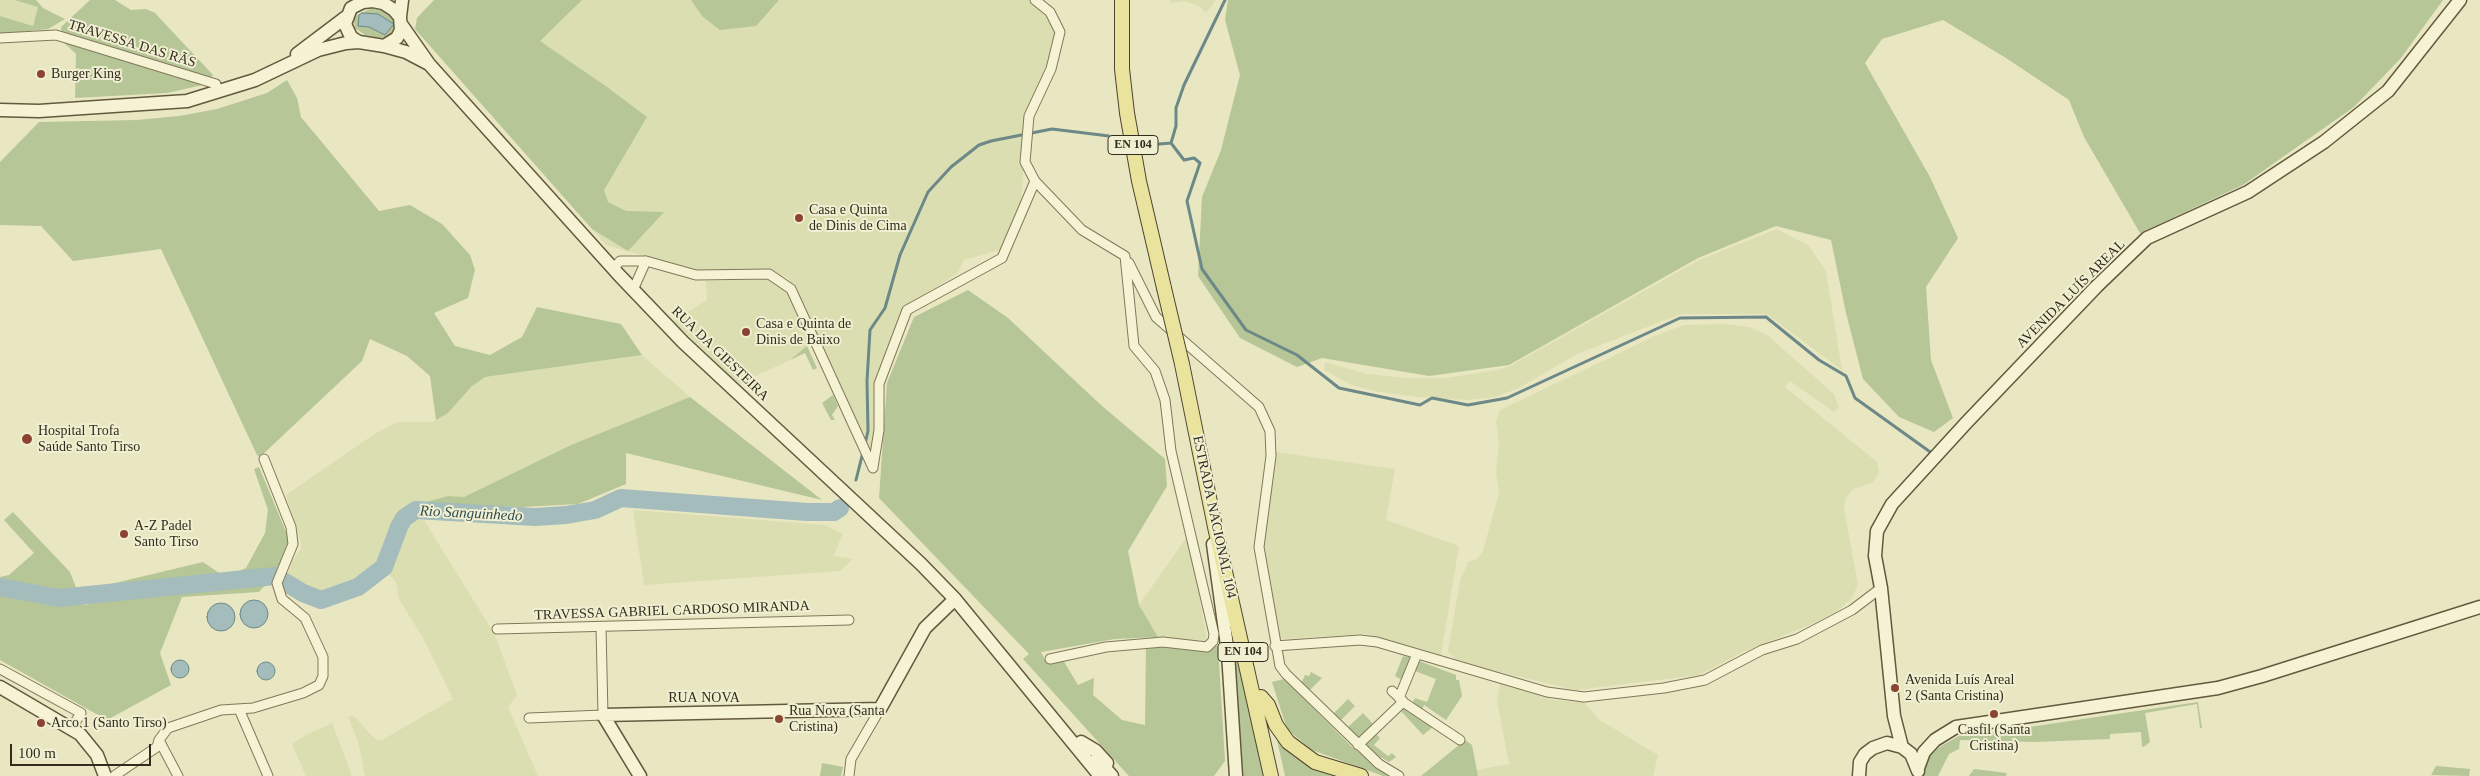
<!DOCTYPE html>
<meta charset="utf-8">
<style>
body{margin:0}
#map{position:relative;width:2480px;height:776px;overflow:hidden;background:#e9e6c2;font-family:"Times New Roman",serif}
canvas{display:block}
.scale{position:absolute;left:10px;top:744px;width:141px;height:22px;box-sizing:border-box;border:2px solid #322c1e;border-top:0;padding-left:6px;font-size:15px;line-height:18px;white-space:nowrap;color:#322c1e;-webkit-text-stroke:4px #f1efd1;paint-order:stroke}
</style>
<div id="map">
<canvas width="2480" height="776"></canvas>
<div class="scale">100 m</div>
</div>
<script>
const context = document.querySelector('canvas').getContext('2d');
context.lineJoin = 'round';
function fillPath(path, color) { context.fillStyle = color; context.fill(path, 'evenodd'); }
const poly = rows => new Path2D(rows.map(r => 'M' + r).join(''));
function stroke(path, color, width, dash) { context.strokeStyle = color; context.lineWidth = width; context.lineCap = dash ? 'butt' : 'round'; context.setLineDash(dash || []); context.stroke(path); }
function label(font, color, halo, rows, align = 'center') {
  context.font = font + ' "Times New Roman",serif'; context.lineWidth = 4; context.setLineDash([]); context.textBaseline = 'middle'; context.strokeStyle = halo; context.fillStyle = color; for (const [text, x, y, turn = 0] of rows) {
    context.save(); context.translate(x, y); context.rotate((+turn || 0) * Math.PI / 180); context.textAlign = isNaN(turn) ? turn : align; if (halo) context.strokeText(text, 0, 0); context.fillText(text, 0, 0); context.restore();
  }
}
const farmland = poly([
 [0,0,14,0,38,7,33,26,0,16],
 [434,0,1030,0,1038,7,1057,29,1049,70,1026,117,1021,207,1003,249,964,260,957,274,905,307,876,376,872,457,796,287,787,278,771,270,709,272,694,270,606,245,415,29,417,18],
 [1171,0,1216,0,1206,13,1199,6,1184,1,1170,3],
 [1777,229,1808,245,1826,271,1842,370,1768,315,1764,314,1681,314,1577,354,1517,389,1495,397,1467,400,1417,397,1380,392,1354,386,1324,370,1325,362,1367,374,1408,378,1447,378,1502,369,1512,365,1699,260],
 [767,279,778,282,785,289,811,343,790,360,738,384,674,321,707,300,706,281],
 [1725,324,1750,327,1767,335,1834,394,1839,407,1834,412,1790,381,1785,387,1877,462,1879,472,1873,482,1853,489,1846,498,1844,508,1858,585,1851,599,1837,611,1812,624,1743,652,1699,675,1576,690,1457,662,1448,651,1460,581,1468,562,1475,560,1482,554,1499,493,1496,473,1499,443,1496,421,1500,410,1655,336,1684,325],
 [642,355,690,397,571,445,464,497,448,496,413,507,401,515,395,525,386,557,375,570,346,587,328,594,317,595,292,579,288,573,293,560,301,549,301,542,286,495,376,433,397,422,432,422,448,413,471,387,485,377],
 [1276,452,1395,469,1386,520,1459,546,1441,655,1366,634,1281,639,1263,550],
 [633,510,825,525,843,534,833,556,853,559,840,571,644,585],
 [416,519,424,520,427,525,495,635,517,695,508,707,538,776,365,776,358,741,348,717,354,716,370,734,377,740,382,740,453,699,423,638,399,599,396,582,386,571,396,553,401,534,408,524],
 [1189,534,1207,641,1158,637,1139,605],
 [1500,683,1554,700,1584,702,1598,719,1658,755,1653,776,1478,776,1477,770,1509,764,1497,701],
 [332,723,352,776,306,776,292,744,304,736]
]);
const green = poly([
 [14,0,36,0,43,8,65,19,48,29,0,34,0,16,33,26,38,7],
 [90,0,115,0,131,10,146,9,155,13,213,75,210,78,109,46,62,34,61,27],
 [434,0,582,0,540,41,607,87,647,117,604,190,608,202,626,211,664,212,628,251,592,229,415,29,417,18],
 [691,0,779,0,756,26,720,30,703,17],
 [1228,0,2443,0,2401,58,2354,107,2243,185,2140,233,2084,137,2069,100,2006,58,1943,20,1882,39,1865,63,1930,177,1958,238,1926,287,1931,360,1953,418,1934,432,1899,417,1863,379,1846,313,1831,240,1776,226,1698,258,1509,365,1429,376,1322,358,1297,367,1240,338,1198,276,1202,197,1221,150,1240,75,1225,20],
 [372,8,386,11,393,18,395,29,389,36,380,38,365,35,355,28,354,20,357,15],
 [62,41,207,84,167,93,75,98,76,54],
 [287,80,297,98,301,117,379,211,410,205,442,224,470,255,475,270,468,298,434,313,455,346,490,355,522,337,537,307,621,324,642,355,485,377,471,387,448,413,436,420,430,376,407,356,370,339,362,361,260,457,257,455,161,249,73,261,41,226,0,225,0,162,39,122,137,120,179,116,217,109,267,93],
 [968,290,1008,318,1102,406,1165,459,1167,486,1128,551,1139,605,1158,637,1115,639,1041,652,1046,662,1063,660,1078,685,1094,678,1093,695,1122,720,1145,725,1146,647,1218,646,1225,761,1214,776,1129,776,1023,659,1029,654,879,498,887,383,914,317],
 [807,346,817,368,813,370,805,353,790,360],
 [833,395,838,406,832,415,835,420,831,420,822,403],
 [690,397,822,500,626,453,626,484,578,504,522,507,419,504,448,496,464,497,571,445],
 [259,467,289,539,277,572,259,592,182,597,160,653,171,685,107,720,0,660,0,577,9,575,34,553,4,520,13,512,70,572,83,605,91,604,89,592,94,588,203,562,225,577,246,568,265,533,268,510,254,469],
 [1227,610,1265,776,1241,776],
 [1403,656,1412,658,1402,680,1395,676],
 [1419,661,1456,675,1456,680,1459,680,1462,696,1446,720,1424,705,1422,710,1412,704,1415,698,1427,702,1436,679,1415,671],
 [1311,672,1322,678,1309,691,1301,684,1305,675,1309,676],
 [1284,679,1351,746,1389,776,1383,776,1312,750,1287,729,1272,682],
 [1348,699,1355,706,1341,720,1334,713],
 [2198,702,2202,728,2200,728,2197,704,2145,713,2150,742,2145,746,2142,747,2141,732,2110,734,2110,739,2035,742,1960,740,1959,749,1949,754,1938,776,1924,776,1926,760,1938,748,1964,733,1973,732,1975,735],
 [1403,708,1407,709,1434,726,1423,735,1399,709],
 [1363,713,1374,725,1357,741,1346,729],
 [1375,733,1380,738,1374,745,1388,756,1392,753,1396,757,1389,762,1366,749,1365,744],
 [1277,740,1305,760,1348,776,1285,776],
 [1465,740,1472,745,1478,776,1421,776],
 [822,763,843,767,841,776,820,776],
 [2436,766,2470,769,2469,776,2431,775],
 [1974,769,2007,773,2006,776,1969,776]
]);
const water = poly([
 [362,13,378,14,394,24,385,35,369,27,358,26,359,15,362,13],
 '240 614a14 14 0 1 1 28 0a14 14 0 1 1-28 0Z',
 '207 617a14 14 0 1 1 28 0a14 14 0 1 1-28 0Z',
 '171 669a9 9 0 1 1 18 0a9 9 0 1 1-18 0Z',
 '257 671a9 9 0 1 1 18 0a9 9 0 1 1-18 0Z'
]);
const stream = poly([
 [1171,143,1184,160,1194,158,1200,163,1187,201,1202,269,1246,330,1297,355,1339,388,1420,405,1432,398,1468,405,1507,398,1680,318,1766,317,1819,360,1846,376,1855,398,1933,454],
 [1159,144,1171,143,1176,126,1176,108,1184,85,1225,0],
 [865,444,868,431,867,381,870,330,885,308,900,255,928,192,951,167,979,145,991,141,1052,129,1109,136],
 [856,480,863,452]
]);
const river = poly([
 [0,587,59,598,275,576,303,593,321,600,358,587,384,567,399,527,404,518,416,510,535,517,566,515,595,510,621,498,807,512,834,512,840,508]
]);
const street = poly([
 [1035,0,1050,12,1060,32,1051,69,1029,116,1025,162,1035,181,1082,230,1125,256,1134,346,1155,371,1165,400,1171,451,1214,634,1213,641,1207,647,1163,642,1106,647,1050,659],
 [0,38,56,35,216,84,217,93],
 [1129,263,1156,317,1259,407,1270,431,1271,456,1259,547,1280,666,1286,674,1379,764,1399,776],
 [613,269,620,261,646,261,696,275,769,274,791,289,873,468],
 [633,290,646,261],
 [873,467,879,430,879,384,907,310,1002,258,1035,181],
 [497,629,849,620],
 [1275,646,1360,640,1377,642,1547,692,1584,697,1664,688,1705,680,1762,650,1797,639,1852,610,1881,588],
 [0,669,81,713,71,729],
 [1392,691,1403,701],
 [1399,698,1417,654],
 [239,709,268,776],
 [529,718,603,715,601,627],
 [159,740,178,776],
 [1358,745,1403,702,1460,740],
 [114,776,157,747,159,740,168,728,221,710,253,708,303,693,319,685,323,676,323,657,305,618,282,599,277,583,293,544,291,527,264,459],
 [849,776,851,759,880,709]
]);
const secondary = poly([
 [400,17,402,0],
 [401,24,429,64,619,275,683,342,921,564,955,599,1100,776],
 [384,46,397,38,401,30,400,17,394,10,383,3,373,1,363,2,351,8,345,24,351,37,359,42,384,46,406,52,427,63],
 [297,54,346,17],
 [0,110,39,111,187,101,255,80,318,50,346,43,359,42],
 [1213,544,1228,653,1236,776],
 [0,687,80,734,97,755,105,776],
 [1081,742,1096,751,1107,763],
 [1902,747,1894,716,1881,588,1875,556,1877,531,1892,504,1967,422,2097,286,2147,238,2248,192,2324,142,2388,91,2460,0],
 [1097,759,1112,776],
 [1918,768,1924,752,1935,740,1956,727,2218,688,2262,676,2480,607],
 [640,776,603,715,880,709,925,628,955,599],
 [1859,776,1860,762,1865,754,1873,748,1887,743,1902,747,1911,754,1918,771]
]);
const primary = poly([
 [1122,0,1122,69,1127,113,1139,181,1164,288],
 [1182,364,1215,527,1271,776],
 [1261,697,1268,705,1276,725,1288,742,1315,762,1361,776]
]);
const primaryBridge = poly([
 [1164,288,1182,364]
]);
const markers = [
 [41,74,5,"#8b4431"],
 [799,218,5,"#8b4431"],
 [746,332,5,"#8b4431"],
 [27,439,6,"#8b4431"],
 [124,534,5,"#8b4431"],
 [1895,688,5,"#8b4431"],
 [1994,714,5,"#8b4431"],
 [779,719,5,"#8b4431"],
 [41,723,5,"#8b4431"]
];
const shields = [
 [1133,145,50],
 [1243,652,50]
];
const shieldNames = [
 ["EN 104",1133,145],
 ["EN 104",1243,652]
];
const streetNames = [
 ["TRAVESSA DAS RÃS",132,44,17],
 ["AVENIDA LUÍS AREAL",2071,294,-45],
 ["RUA DA GIESTEIRA",720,354,44],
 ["ESTRADA NACIONAL 104",1214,517,78],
 ["TRAVESSA GABRIEL CARDOSO MIRANDA",672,611,-2],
 ["RUA NOVA",704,698]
];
const poiNames = [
 ["Burger King",51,74],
 ["Casa e Quinta",809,210],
 ["de Dinis de Cima",809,226],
 ["Casa e Quinta de",756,324],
 ["Dinis de Baixo",756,340],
 ["Hospital Trofa",38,431],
 ["Saúde Santo Tirso",38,447],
 ["A-Z Padel",134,526],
 ["Santo Tirso",134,542],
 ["Avenida Luís Areal",1905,680],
 ["2 (Santa Cristina)",1905,696],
 ["Rua Nova (Santa",789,711],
 ["Cristina)",789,727],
 ["Arco 1 (Santo Tirso)",51,723],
 ["Casfil (Santa",1994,730,"center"],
 ["Cristina)",1994,746,"center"]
];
const waterNames = [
 ["Rio Sanguinhedo",471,514,3]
];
fillPath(farmland, '#dbdeb0');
fillPath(green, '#b6c697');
fillPath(water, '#a4bcbb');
stroke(water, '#6c8988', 1);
stroke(stream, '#6c8988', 3);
stroke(river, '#a4bcbb', 18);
stroke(street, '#81785b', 11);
stroke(secondary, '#63593e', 15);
stroke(primary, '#4f452f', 16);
stroke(street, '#f5f3d4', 9);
stroke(secondary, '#f5f3d4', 12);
stroke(primary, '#eae39d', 14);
stroke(primaryBridge, '#4f452f', 16, []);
stroke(primaryBridge, '#eae39d', 14);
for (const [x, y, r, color] of markers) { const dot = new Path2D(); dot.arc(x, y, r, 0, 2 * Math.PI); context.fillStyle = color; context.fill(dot); stroke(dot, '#f1efd1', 2); }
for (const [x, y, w] of shields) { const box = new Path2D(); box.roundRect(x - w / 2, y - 9.5, w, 19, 4); context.fillStyle = '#f1efd1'; context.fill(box); stroke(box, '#322c1e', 1); }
label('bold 12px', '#322c1e', null, shieldNames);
label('14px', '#322c1e', '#f1efd1', streetNames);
label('14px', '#322c1e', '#f1efd1', poiNames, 'left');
label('italic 15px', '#2e4b51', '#f1efd1', waterNames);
</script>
